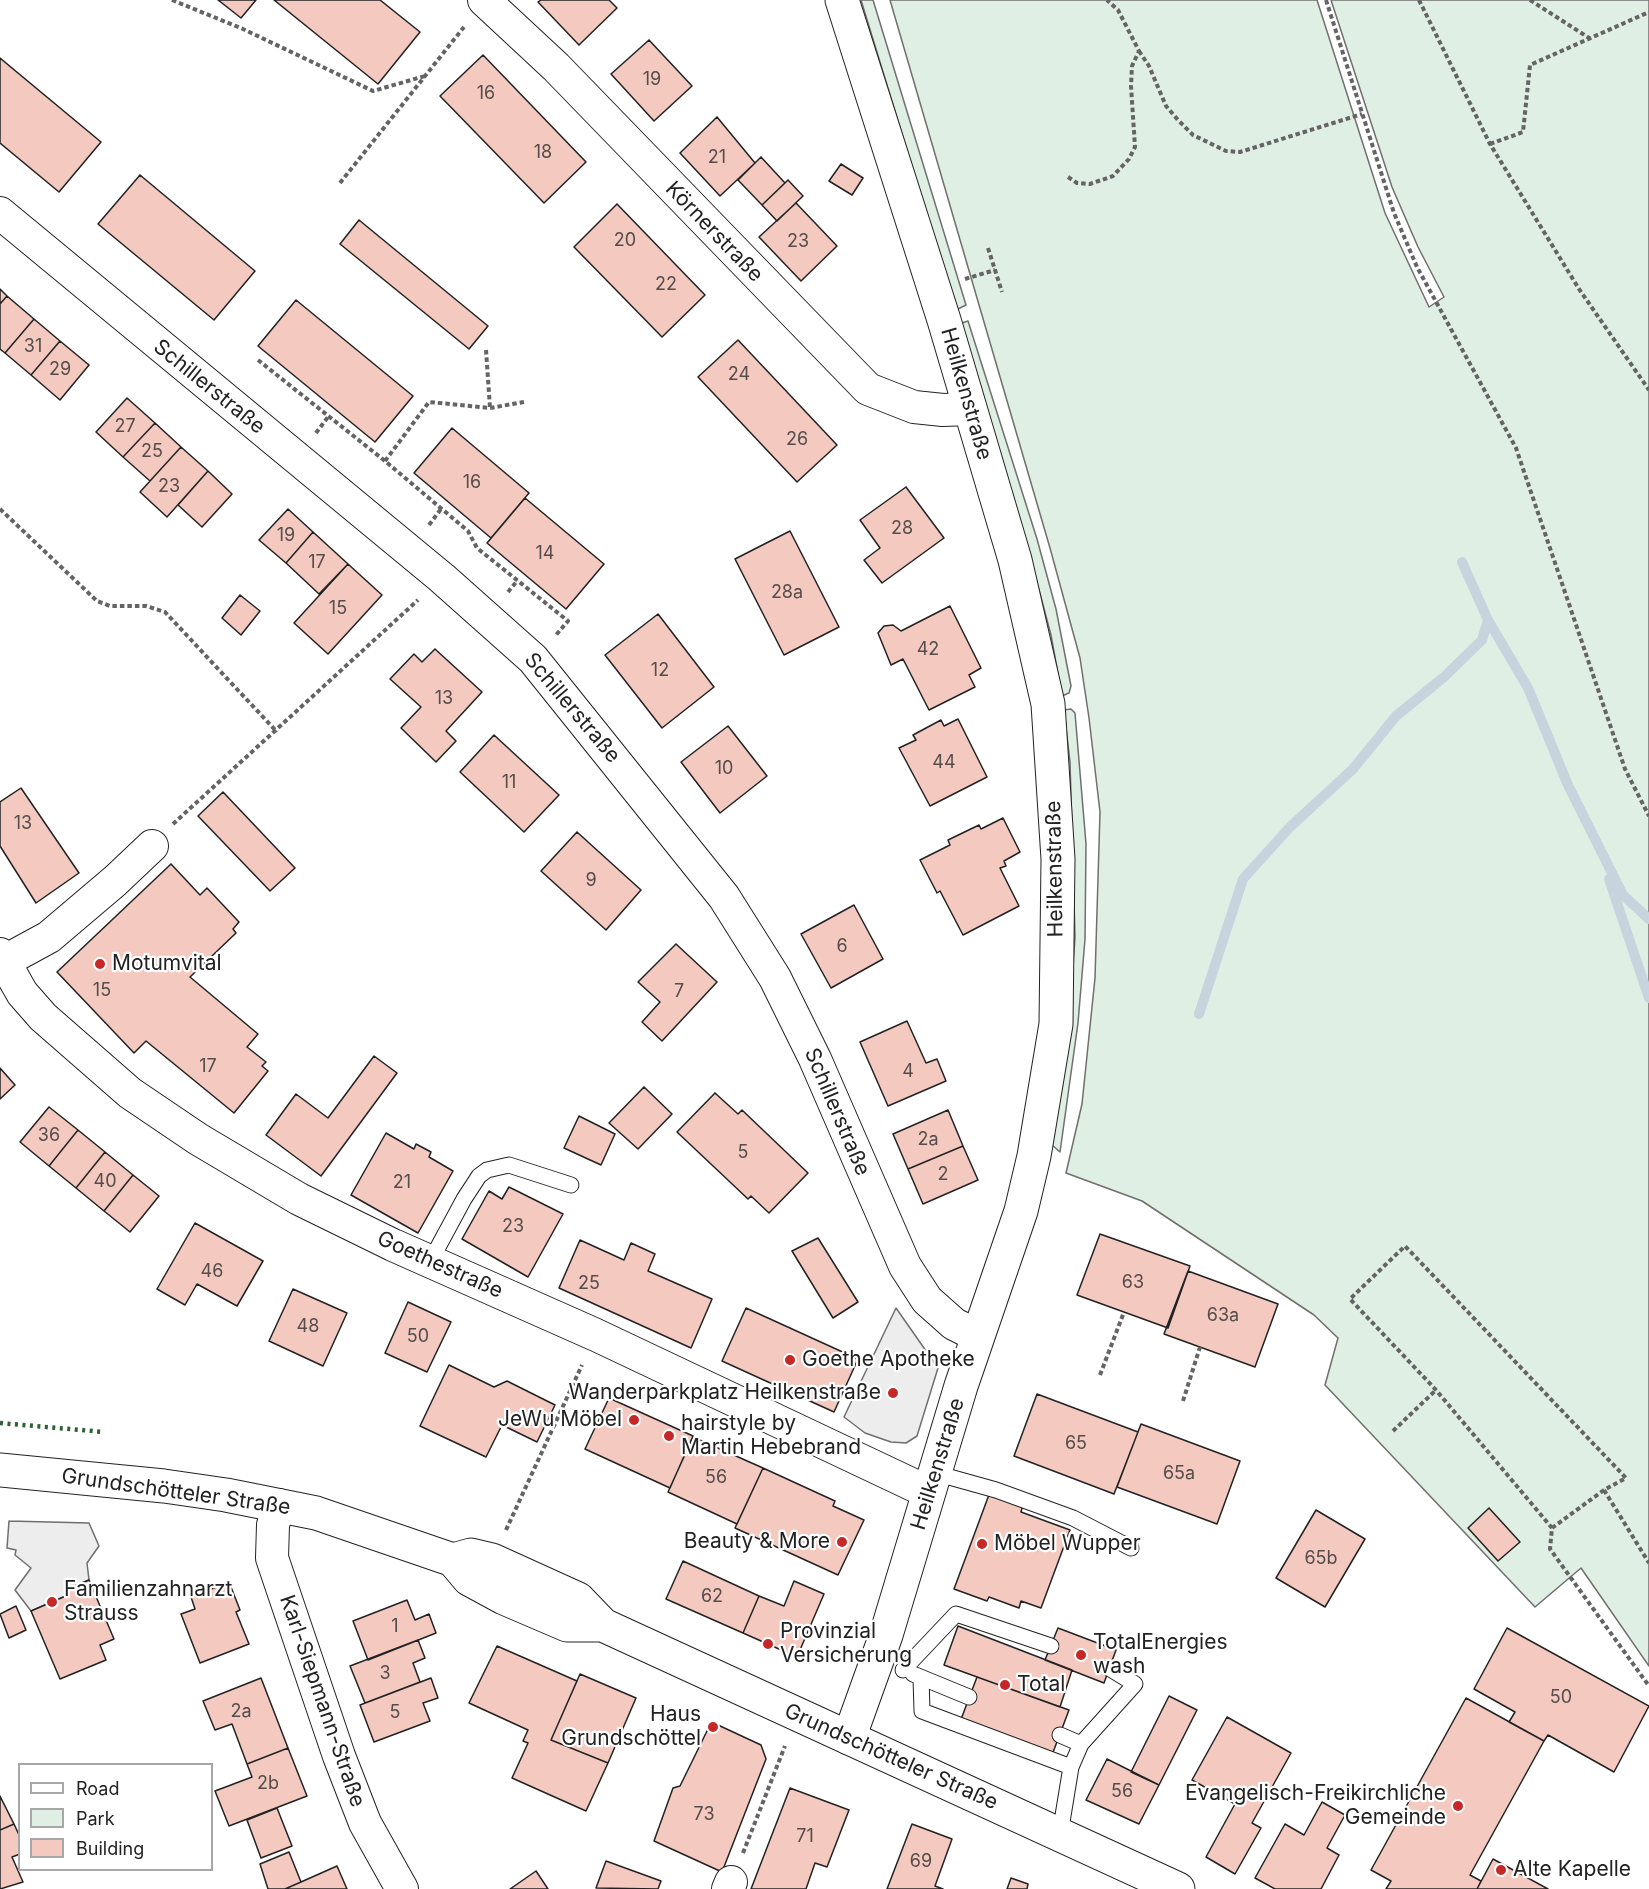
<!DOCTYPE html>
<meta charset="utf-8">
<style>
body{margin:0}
#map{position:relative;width:1649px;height:1889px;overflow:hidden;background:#fff;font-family:Inter,sans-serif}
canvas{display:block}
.legend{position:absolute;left:18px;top:1763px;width:195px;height:108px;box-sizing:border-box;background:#fff;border:2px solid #a7a7a7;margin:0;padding:8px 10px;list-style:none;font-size:18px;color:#222}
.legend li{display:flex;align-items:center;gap:12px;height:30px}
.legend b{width:30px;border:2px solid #a7a7a7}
</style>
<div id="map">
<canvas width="1649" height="1889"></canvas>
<ul class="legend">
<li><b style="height:8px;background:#fff"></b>Road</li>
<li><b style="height:16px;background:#e0efe3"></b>Park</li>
<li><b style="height:16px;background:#f3c9c0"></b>Building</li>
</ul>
</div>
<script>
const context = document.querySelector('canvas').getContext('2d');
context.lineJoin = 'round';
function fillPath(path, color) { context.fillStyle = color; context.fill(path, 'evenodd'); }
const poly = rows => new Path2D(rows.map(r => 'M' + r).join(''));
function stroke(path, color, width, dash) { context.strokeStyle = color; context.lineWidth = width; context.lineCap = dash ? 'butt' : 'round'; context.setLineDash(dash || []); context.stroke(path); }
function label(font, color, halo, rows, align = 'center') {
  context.font = font + ' Inter,sans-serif'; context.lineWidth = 4.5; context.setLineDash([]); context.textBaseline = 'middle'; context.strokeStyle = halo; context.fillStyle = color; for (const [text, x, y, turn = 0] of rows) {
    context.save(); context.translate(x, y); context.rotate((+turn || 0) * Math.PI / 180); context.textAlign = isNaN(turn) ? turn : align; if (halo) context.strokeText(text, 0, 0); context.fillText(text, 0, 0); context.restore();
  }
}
const green = poly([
 [861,0,873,0,966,305,956,310,861,0],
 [890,0,1317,0,1385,213,1429,307,1444,297,1418,247,1392,187,1331,0,1649,0,1649,1666,1581,1568,1535,1607,1325,1385,1338,1338,1314,1315,1142,1201,1066,1173,1082,1104,1095,978,1100,812,1089,718,1080,658,1050,548,890,0],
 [968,321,1037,539,1056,609,1071,686,1069,693,1062,696,1051,635,1030,556,959,324,968,321],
 [1071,709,1075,713,1086,844,1085,939,1078,1023,1060,1152,1052,1145,1069,1025,1075,937,1070,762,1064,710,1071,709]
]);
const parking = poly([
 [896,1308,938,1368,917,1436,906,1443,891,1442,865,1433,844,1417,896,1308],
 [9,1521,89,1523,99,1546,87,1563,89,1580,67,1589,68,1595,31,1611,15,1590,31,1568,15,1555,16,1550,7,1548,9,1521]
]);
const stream = poly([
 [1462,562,1488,620,1528,688,1568,785,1623,895,1649,919],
 [1609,879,1649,998],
 [1199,1014,1243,879,1290,827,1353,769,1396,716,1444,677,1482,640,1488,620]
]);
const building = poly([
 [218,0,256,0,241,18,218,0],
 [274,0,380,0,420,32,378,84,274,0],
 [541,0,609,0,617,8,579,45,538,2,541,0],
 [649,40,692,86,654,121,611,74,649,40],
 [483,55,586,162,544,203,440,96,483,55],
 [0,58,101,142,59,192,0,143,0,58],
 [717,117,755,163,720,196,680,153,717,117],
 [761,157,785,183,762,205,738,180,761,157],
 [841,164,863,178,852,195,829,181,841,164],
 [140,175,255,271,214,320,98,224,140,175],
 [788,180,803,196,777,221,762,205,788,180],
 [796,203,837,246,801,281,759,237,796,203],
 [617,204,705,295,662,337,574,247,617,204],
 [359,220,488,326,469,349,340,244,359,220],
 [0,289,7,296,0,304,0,289],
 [7,296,34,319,5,353,0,349,0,304,7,296],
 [296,300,413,396,375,442,258,346,296,300],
 [34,319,60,341,31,375,5,353,34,319],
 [738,340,837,445,797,482,698,377,738,340],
 [60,341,89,365,60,400,31,375,60,341],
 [127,398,155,423,123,457,96,432,127,398],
 [155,423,181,447,150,481,123,457,155,423],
 [452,428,529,493,491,538,414,473,452,428],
 [181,447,208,471,167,517,140,492,181,447],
 [208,471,232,494,202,527,178,505,208,471],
 [906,487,944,538,882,583,864,560,880,548,860,520,906,487],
 [525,498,604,564,566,609,487,543,525,498],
 [288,509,313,532,286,563,259,540,288,509],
 [790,531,839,627,784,655,735,559,790,531],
 [313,532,348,564,319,594,286,563,313,532],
 [348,564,382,595,328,654,294,623,348,564],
 [240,595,260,611,241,635,222,618,240,595],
 [950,606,981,668,969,675,975,687,929,710,903,659,891,665,878,633,884,626,893,625,901,631,950,606],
 [658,614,714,687,662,728,605,655,658,614],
 [435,649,482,692,446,731,456,741,436,762,401,728,421,707,390,679,414,654,422,662,435,649],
 [958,719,987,777,930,806,899,748,916,740,913,735,941,720,944,726,958,719],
 [728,726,767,776,720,813,681,762,728,726],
 [494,735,559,795,524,832,460,772,494,735],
 [21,788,79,873,36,903,0,846,0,802,21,788],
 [223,792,295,868,270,891,198,816,223,792],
 [1003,818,1020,852,1004,861,1006,866,1000,868,1019,906,963,935,940,891,937,893,920,860,950,845,948,840,979,825,981,829,1003,818],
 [577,832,641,890,606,930,541,871,577,832],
 [171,864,200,895,207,888,239,922,233,929,236,933,190,977,258,1034,247,1047,266,1062,262,1066,268,1071,234,1113,146,1041,134,1053,57,972,171,864],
 [854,905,883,959,831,988,801,934,854,905],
 [676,944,717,982,662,1041,642,1022,660,1002,638,982,676,944],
 [907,1021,926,1063,937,1059,946,1081,888,1106,860,1042,907,1021],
 [374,1056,397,1073,321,1176,266,1135,296,1094,328,1118,374,1056],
 [0,1068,15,1085,0,1099,0,1068],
 [644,1087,672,1114,638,1149,609,1123,644,1087],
 [715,1093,738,1114,742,1110,808,1173,769,1213,751,1196,748,1199,677,1132,715,1093],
 [49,1107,78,1130,49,1166,20,1142,49,1107],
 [948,1110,963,1146,908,1169,893,1134,948,1110],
 [579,1116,615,1134,601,1165,564,1148,579,1116],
 [78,1130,105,1152,76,1188,49,1166,78,1130],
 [386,1133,414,1149,416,1144,431,1152,429,1157,453,1171,418,1233,351,1195,386,1133],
 [963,1146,978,1180,923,1204,908,1169,963,1146],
 [105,1152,133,1175,104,1211,76,1188,105,1152],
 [133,1175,159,1196,130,1232,104,1211,133,1175],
 [509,1187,563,1214,528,1277,462,1239,489,1191,502,1199,509,1187],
 [195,1223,263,1261,237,1306,197,1284,185,1305,157,1289,195,1223],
 [1100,1234,1190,1266,1168,1328,1077,1295,1100,1234],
 [818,1238,858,1302,833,1318,792,1251,818,1238],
 [580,1240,624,1260,631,1243,655,1254,648,1271,712,1299,691,1348,559,1288,580,1240],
 [1188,1271,1278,1304,1255,1367,1164,1334,1188,1271],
 [293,1289,347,1313,323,1366,269,1341,293,1289],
 [408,1302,451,1322,427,1372,385,1353,408,1302],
 [746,1308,858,1359,834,1412,722,1361,746,1308],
 [449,1365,494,1387,507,1381,555,1405,537,1442,502,1425,486,1457,420,1426,449,1365],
 [1037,1394,1138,1432,1114,1494,1014,1456,1037,1394],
 [609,1398,693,1436,670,1488,585,1449,609,1398],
 [1141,1424,1240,1461,1217,1524,1117,1487,1141,1424],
 [693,1437,763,1468,737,1524,668,1492,693,1437],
 [763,1468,835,1501,833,1506,864,1520,838,1575,735,1528,763,1468],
 [990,1492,1023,1504,1021,1512,1070,1530,1041,1608,1021,1601,1019,1608,989,1597,987,1601,954,1589,990,1492],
 [1489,1508,1520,1542,1498,1561,1468,1528,1489,1508],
 [1316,1510,1365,1539,1325,1607,1276,1578,1316,1510],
 [683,1561,759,1596,743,1633,666,1599,683,1561],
 [89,1580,114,1639,100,1645,106,1660,60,1679,31,1611,68,1595,66,1590,89,1580],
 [794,1581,824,1594,797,1657,743,1633,759,1596,784,1606,794,1581],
 [229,1582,240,1610,236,1612,249,1644,200,1663,181,1614,195,1609,191,1597,229,1582],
 [407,1600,415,1620,429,1614,436,1633,368,1660,353,1621,407,1600],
 [16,1606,26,1630,9,1638,0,1614,16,1606],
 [958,1626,1072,1670,1060,1707,944,1665,958,1626],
 [1058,1628,1116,1650,1104,1683,1045,1660,1058,1628],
 [1507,1628,1649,1706,1614,1772,1548,1735,1544,1741,1509,1722,1515,1712,1474,1689,1507,1628],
 [418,1640,425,1658,413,1663,420,1682,365,1703,350,1666,418,1640],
 [497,1646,577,1681,551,1740,608,1763,586,1811,512,1778,528,1743,523,1741,528,1730,469,1703,497,1646],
 [580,1674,636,1698,608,1763,551,1740,580,1674],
 [977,1677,1069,1710,1052,1755,960,1722,977,1677],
 [261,1678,288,1748,247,1764,232,1724,215,1730,203,1701,261,1678],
 [431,1678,438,1698,423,1703,430,1721,374,1742,360,1705,431,1678],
 [1169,1696,1197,1710,1159,1785,1131,1772,1169,1696],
 [1466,1698,1544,1741,1470,1875,1481,1881,1477,1889,1386,1889,1391,1881,1371,1870,1466,1698],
 [1227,1717,1291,1753,1252,1823,1261,1828,1235,1874,1206,1857,1235,1804,1192,1780,1227,1717],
 [718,1725,761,1745,766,1759,722,1872,654,1841,673,1788,680,1786,707,1731,718,1725],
 [288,1748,307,1796,229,1826,215,1791,252,1777,247,1764,288,1748],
 [1107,1759,1159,1785,1139,1824,1086,1800,1107,1759],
 [790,1788,849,1810,827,1867,815,1863,806,1889,751,1889,790,1788],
 [0,1796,14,1824,0,1830,0,1796],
 [1322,1802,1345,1815,1327,1848,1339,1855,1321,1889,1275,1889,1255,1878,1285,1824,1304,1835,1322,1802],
 [277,1808,292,1846,261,1858,247,1820,277,1808],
 [14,1824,20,1837,20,1854,12,1857,23,1882,0,1889,0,1830,14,1824],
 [912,1824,952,1839,935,1886,943,1889,887,1889,912,1824],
 [289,1852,301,1882,285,1889,268,1889,260,1864,289,1852],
 [1493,1859,1548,1889,1477,1889,1493,1859],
 [606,1861,661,1881,658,1889,596,1888,606,1861],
 [337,1866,347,1889,285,1889,301,1882,337,1866],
 [536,1871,548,1889,510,1889,536,1871],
 [1011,1878,1028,1884,1027,1889,1007,1889,1011,1878]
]);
const path = poly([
 [172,0,243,29,373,91,425,76],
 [1326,0,1394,213,1417,267,1516,448,1625,769,1649,816],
 [1419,0,1490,144,1579,289,1649,390],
 [1530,0,1589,38],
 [1139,51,1149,66,1166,106,1178,120,1193,135,1226,151,1240,152,1362,114],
 [1490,144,1523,132,1530,65,1649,12],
 [1068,177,1077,183,1090,184,1113,176,1129,159,1135,147,1131,86,1132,66,1139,51,1118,10,1107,0],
 [340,183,464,27],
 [988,248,1002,292],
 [965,279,995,270],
 [486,350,490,408],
 [258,360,385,461,468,531,477,548,568,621,556,635],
 [316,433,328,417],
 [385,461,429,402,490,408,524,402],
 [0,509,97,601,110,606,146,606,165,612,277,732],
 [429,525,441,509],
 [508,592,517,581],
 [173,824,418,600],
 [1100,1375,1124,1312],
 [1183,1401,1200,1347],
 [1393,1431,1436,1390],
 [1604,1490,1649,1563],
 [1552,1528,1604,1490,1626,1478,1405,1246,1350,1299,1436,1390,1552,1528,1550,1549,1649,1686],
 [506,1530,582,1365],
 [743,1853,785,1746]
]);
const lane = poly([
 [430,1262,464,1199,479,1176,487,1170,509,1165,571,1185],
 [935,1473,996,1490,1073,1518,1131,1548],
 [903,1670,956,1614,1051,1646],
 [913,1674,969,1697],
 [921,1678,922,1711,1071,1767],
 [1081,1744,1135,1684,1109,1668],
 [1060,1834,1071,1767,1081,1744,1060,1735]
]);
const street = poly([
 [484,0,556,67,868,389,914,407,943,410,970,409],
 [0,213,442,578,533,659,724,897,775,978,815,1059,905,1266,927,1300,954,1324,978,1336],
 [0,954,22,993,43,1017,130,1093,198,1139,299,1199,393,1245,596,1335,928,1492],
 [5,961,49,937,115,881,152,846],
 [279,1505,273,1525,272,1558,339,1756,365,1823,402,1889],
 [728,1889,731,1882]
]);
const secondary = poly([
 [842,0,944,320,1015,560,1048,704,1058,859,1056,1024,1034,1156,1021,1211,961,1386,886,1635,849,1738]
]);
const primary = poly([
 [0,1470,164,1486,226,1495,316,1513,453,1560,469,1579,504,1598,567,1625,603,1625],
 [453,1560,471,1555,492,1560,578,1599,603,1625,1178,1889]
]);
const hedge = poly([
 [0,1423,104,1432]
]);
const markers = [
 [100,964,6,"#c62828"],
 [790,1360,6,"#c62828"],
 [893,1393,6,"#c62828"],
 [634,1420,6,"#c62828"],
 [669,1436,6,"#c62828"],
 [842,1542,6,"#c62828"],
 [982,1544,6,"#c62828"],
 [52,1602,6,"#c62828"],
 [768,1644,6,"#c62828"],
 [1081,1655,6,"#c62828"],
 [1005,1685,6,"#c62828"],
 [713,1727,6,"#c62828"],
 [1458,1806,6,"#c62828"],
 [1501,1870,6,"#c62828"]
];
const numberNames = [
 ["19",652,80],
 ["16",486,94],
 ["18",543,153],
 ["21",717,158],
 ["20",625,241],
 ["23",798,242],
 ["22",666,285],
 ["31",33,347],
 ["29",60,370],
 ["24",739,375],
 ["27",125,427],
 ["26",797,440],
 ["25",152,452],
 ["16",472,483],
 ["23",169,487],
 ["28",902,529],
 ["19",286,536],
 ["14",545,554],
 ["17",317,563],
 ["28a",787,593],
 ["15",338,609],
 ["42",928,650],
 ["12",660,671],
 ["13",444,699],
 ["44",944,763],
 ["10",724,769],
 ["11",509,783],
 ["13",23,824],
 ["9",591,881],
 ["6",842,947],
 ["15",102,991],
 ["7",679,992],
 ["17",208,1067],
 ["4",908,1072],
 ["36",49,1136],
 ["2a",928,1140],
 ["5",743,1153],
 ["2",943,1175],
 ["40",105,1182],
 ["21",402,1183],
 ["23",513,1227],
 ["46",212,1272],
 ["63",1133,1283],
 ["25",589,1284],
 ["63a",1223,1316],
 ["48",308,1327],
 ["50",418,1337],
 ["65",1076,1444],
 ["65a",1179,1474],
 ["56",716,1478],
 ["65b",1321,1559],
 ["62",712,1597],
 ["1",395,1627],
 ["3",385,1674],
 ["50",1561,1698],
 ["2a",241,1712],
 ["5",395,1713],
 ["2b",268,1784],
 ["56",1122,1792],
 ["73",704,1815],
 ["71",805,1837],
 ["69",921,1862]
];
const streetNames = [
 ["Körnerstraße",714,232,46],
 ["Schillerstraße",209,387,39],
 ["Heilkenstraße",966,394,74],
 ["Schillerstraße",572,708,50],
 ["Heilkenstraße",1055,869,-91],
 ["Schillerstraße",837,1112,67],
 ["Goethestraße",440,1265,24],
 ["Heilkenstraße",938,1464,-73],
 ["Grundschötteler Straße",176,1492,8],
 ["Karl-Siepmann-Straße",322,1701,71],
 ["Grundschötteler Straße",891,1757,24]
];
const poiNames = [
 ["Motumvital",112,964],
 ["Goethe Apotheke",802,1360],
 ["Wanderparkplatz Heilkenstraße",881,1393,"right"],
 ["JeWu Möbel",622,1420,"right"],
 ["hairstyle by",681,1424],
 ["Martin Hebebrand",681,1448],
 ["Beauty & More",830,1542,"right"],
 ["Möbel Wupper",994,1544],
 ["Familienzahnarzt",64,1590],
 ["Strauss",64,1614],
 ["Provinzial",780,1632],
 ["Versicherung",780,1656],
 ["TotalEnergies",1093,1643],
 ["wash",1093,1667],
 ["Total",1017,1685],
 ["Haus",701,1715,"right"],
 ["Grundschöttel",701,1739,"right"],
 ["Evangelisch-Freikirchliche",1446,1794,"right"],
 ["Gemeinde",1446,1818,"right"],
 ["Alte Kapelle",1513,1870]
];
fillPath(green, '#e0efe3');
stroke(green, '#6f6f6f', 1.5);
fillPath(parking, '#ededed');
stroke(parking, '#6f6f6f', 1.5);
stroke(stream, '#c7d3dd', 10);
fillPath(building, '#f3c9c0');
stroke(building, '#222', 1.5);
stroke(lane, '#222', 17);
stroke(street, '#222', 34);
stroke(secondary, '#222', 35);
stroke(primary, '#222', 35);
stroke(path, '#646464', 4, [4.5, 3]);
stroke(lane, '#fff', 15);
stroke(street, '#fff', 32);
stroke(secondary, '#fff', 33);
stroke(primary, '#fff', 33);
stroke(hedge, '#2f5e38', 4.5, [3, 4.5]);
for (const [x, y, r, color] of markers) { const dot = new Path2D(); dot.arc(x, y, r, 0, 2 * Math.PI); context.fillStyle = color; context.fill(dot); stroke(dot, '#fff', 2); }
label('18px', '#564c4a', null, numberNames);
label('21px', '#222', '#fff', streetNames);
label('21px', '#222', '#fff', poiNames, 'left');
</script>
